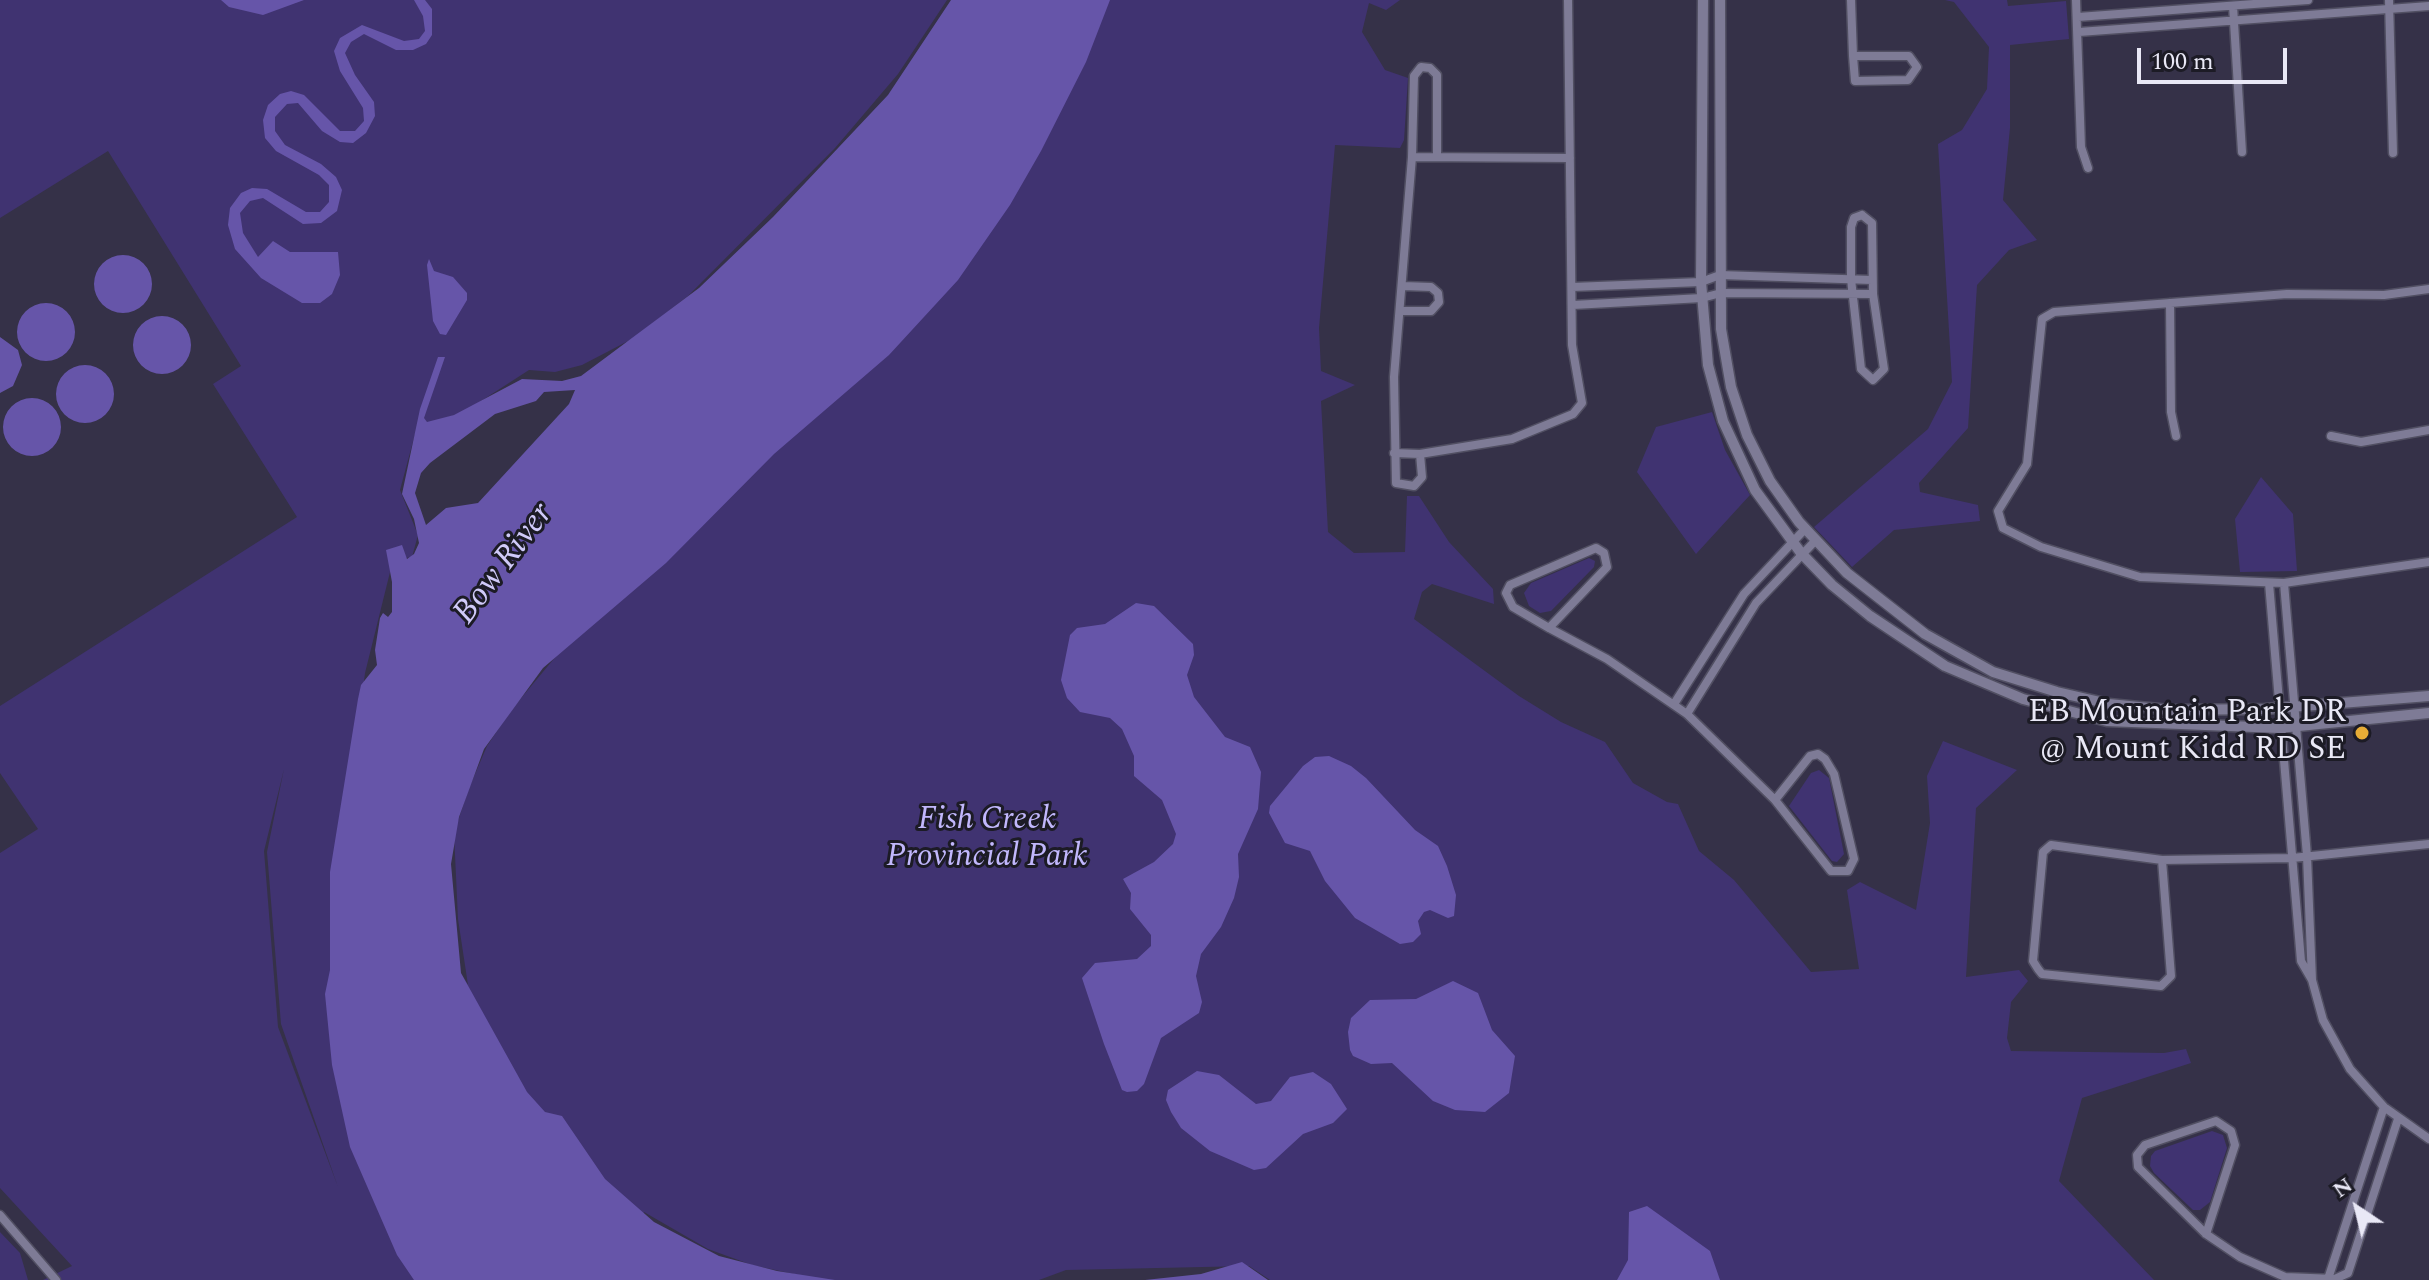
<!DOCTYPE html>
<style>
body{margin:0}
#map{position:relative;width:2429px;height:1280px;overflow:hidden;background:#353148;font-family:Spectral,serif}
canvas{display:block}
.north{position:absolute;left:2317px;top:1168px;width:80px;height:80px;-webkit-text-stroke:6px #1c1b25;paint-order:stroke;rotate:325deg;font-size:22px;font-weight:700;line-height:32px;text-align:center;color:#e9e8f6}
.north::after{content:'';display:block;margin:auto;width:28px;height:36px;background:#e9e8f6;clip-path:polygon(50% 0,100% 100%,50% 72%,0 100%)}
.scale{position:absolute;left:2137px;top:48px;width:150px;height:36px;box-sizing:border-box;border:4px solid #e9e8f6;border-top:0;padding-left:10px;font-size:24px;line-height:28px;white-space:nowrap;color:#e9e8f6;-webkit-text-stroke:6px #1c1b25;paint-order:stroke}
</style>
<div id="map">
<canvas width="2429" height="1280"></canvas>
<div class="north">N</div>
<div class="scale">100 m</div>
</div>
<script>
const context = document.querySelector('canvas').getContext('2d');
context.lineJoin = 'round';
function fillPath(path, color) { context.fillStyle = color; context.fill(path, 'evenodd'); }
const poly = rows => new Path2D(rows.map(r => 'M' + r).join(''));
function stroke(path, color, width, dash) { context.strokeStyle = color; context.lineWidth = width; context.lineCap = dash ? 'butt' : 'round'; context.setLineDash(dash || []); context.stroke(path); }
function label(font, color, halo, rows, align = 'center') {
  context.font = font + ' Spectral,serif'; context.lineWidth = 6; context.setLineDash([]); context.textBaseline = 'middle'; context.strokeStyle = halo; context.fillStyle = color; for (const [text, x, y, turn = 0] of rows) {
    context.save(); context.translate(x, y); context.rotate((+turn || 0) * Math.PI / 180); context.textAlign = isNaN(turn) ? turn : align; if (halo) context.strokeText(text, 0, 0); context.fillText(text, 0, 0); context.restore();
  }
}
const green = poly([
 [0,0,947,0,898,74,835,148,688,296,632,339,582,365,555,372,529,370,464,412,427,424,415,434,400,490,418,535,412,557,393,560,365,673,354,760,508,1280,43,1280,72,1266,0,1188,0,853,38,829,0,773,0,706,297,517,213,384,241,366,108,151,0,218],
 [284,769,267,852,281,1024,338,1187,278,1027,264,851],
 [1104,0,1400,0,1386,10,1369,3,1362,32,1385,70,1408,78,1404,140,1400,148,1335,145,1319,328,1321,371,1355,385,1321,401,1328,532,1354,553,1405,552,1407,496,1419,496,1449,542,1493,589,1494,604,1432,584,1422,592,1414,619,1519,696,1561,722,1605,742,1633,783,1667,802,1678,804,1699,851,1734,880,1811,972,1859,969,1847,890,1860,882,1916,910,1930,823,1927,776,1943,741,2017,770,1976,808,1966,977,2019,970,2028,981,2011,1002,2007,1038,2011,1051,2164,1053,2186,1049,2191,1063,2082,1098,2059,1181,2154,1280,1270,1280,1249,1266,1066,1270,1039,1280,822,1280,752,1265,708,1249,644,1212,617,1280,461,973,468,985,458,919,454,833,469,788,487,746,512,709],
 [1945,0,2007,0,2008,6,2066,1,2069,39,2010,45,2010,128,2003,200,2037,240,2009,250,1977,285,1968,428,1919,483,1920,492,1978,505,1980,521,1894,530,1852,567,1814,527,1928,429,1952,382,1938,144,1962,130,1987,89,1989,47,1954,2],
 [1712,412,1725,450,1750,495,1696,554,1637,472,1656,427],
 [2261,477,2293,514,2297,571,2240,572,2235,519],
 [1589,558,1595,561,1594,567,1551,611,1540,613,1529,606,1524,593,1531,583],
 [1819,770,1829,778,1844,854,1837,862,1832,861,1789,806,1811,773],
 [2212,1131,2223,1135,2227,1148,2210,1202,2200,1210,2193,1210,2154,1173,2150,1166,2151,1156,2155,1151],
 [0,1232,20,1253,28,1280,0,1280]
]);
const water = poly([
 [221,0,304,0,263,15,229,7],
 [414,0,425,0,432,9,432,35,426,44,413,50,396,50,364,34,351,42,345,53,355,75,374,102,375,116,366,133,353,143,340,142,322,131,298,103,287,104,275,117,275,131,285,145,321,164,336,177,342,190,337,211,321,223,303,224,263,198,250,201,240,213,243,233,258,257,273,241,290,252,338,252,340,275,332,294,320,303,302,303,261,278,235,249,228,225,230,208,241,193,252,188,267,189,306,212,320,212,329,202,329,185,319,175,276,151,265,138,263,120,268,105,280,94,291,91,304,95,340,131,355,131,364,121,363,108,340,71,334,51,340,38,362,25,404,41,419,39,425,31,423,16],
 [951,0,1110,0,1086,62,1041,151,1010,205,958,280,889,355,774,454,666,563,543,668,484,749,459,817,451,864,461,973,527,1092,545,1112,562,1116,605,1179,654,1222,719,1256,777,1271,835,1280,414,1280,397,1255,350,1147,332,1065,325,994,330,970,330,872,358,699,361,685,377,665,375,650,380,618,383,613,388,617,392,612,392,582,386,550,402,545,407,559,414,554,419,543,414,519,402,494,420,409,438,357,445,357,424,418,427,422,454,415,522,379,562,381,581,376,699,288,773,217,888,95],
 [575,390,569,404,478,503,446,508,426,525,415,493,421,473,430,463,495,414,536,401,544,392],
 '94 284a29 29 0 1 1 58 0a29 29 0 1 1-58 0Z',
 [429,259,434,271,453,277,467,293,467,300,446,335,440,334,433,321,427,265],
 '17 332a29 29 0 1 1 58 0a29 29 0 1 1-58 0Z',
 '133 345a29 29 0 1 1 58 0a29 29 0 1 1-58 0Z',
 [0,337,18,350,22,365,13,386,0,393],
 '56 394a29 29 0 1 1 58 0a29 29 0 1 1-58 0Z',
 '3 427a29 29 0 1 1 58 0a29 29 0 1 1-58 0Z',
 [1136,603,1154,606,1193,644,1194,655,1187,675,1194,697,1225,737,1250,747,1261,772,1258,809,1238,854,1239,877,1234,898,1221,927,1201,954,1196,976,1202,1002,1199,1013,1161,1038,1144,1084,1137,1091,1127,1092,1122,1090,1104,1044,1082,978,1095,963,1137,959,1151,946,1151,935,1130,909,1131,893,1123,879,1154,862,1173,844,1176,834,1162,800,1134,776,1134,756,1122,729,1110,718,1080,712,1067,698,1061,680,1070,635,1077,628,1105,624],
 [1329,756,1351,766,1366,778,1415,830,1438,846,1447,866,1456,895,1454,916,1448,918,1430,910,1424,912,1418,921,1421,934,1413,942,1400,944,1355,918,1325,881,1310,851,1285,843,1269,813,1270,806,1303,766,1315,757],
 [1453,981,1478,993,1492,1030,1515,1056,1509,1093,1485,1112,1455,1110,1433,1101,1392,1063,1371,1064,1353,1056,1350,1050,1348,1032,1351,1018,1370,1000,1416,999],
 [1197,1071,1219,1075,1256,1104,1271,1101,1290,1077,1313,1072,1331,1084,1347,1109,1333,1123,1303,1134,1266,1168,1254,1170,1210,1151,1181,1128,1171,1112,1166,1100,1168,1090],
 [1647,1206,1710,1251,1720,1280,1617,1280,1628,1260,1629,1212],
 [1242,1262,1268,1280,1145,1280,1201,1274]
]);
const minor = poly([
 [1851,0,1853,56,1855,81,1908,80,1917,67,1909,56,1853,56],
 [2076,0,2081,147,2088,168],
 [2389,0,2393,153],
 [2233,6,2242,152],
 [2078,17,2308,0],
 [2079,32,2429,6],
 [1412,157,1570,158],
 [1862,215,1872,223,1873,294,1884,369,1873,380,1861,369,1851,279,1851,227,1854,218,1862,215],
 [1572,287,1701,282,1720,275,1872,280],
 [2429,289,2384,295,2287,294,2054,312,2042,319,2027,464,1998,511,2003,528,2041,547,2140,577,2284,583,2429,562],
 [2170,303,2171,412,2176,436],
 [1573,305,1702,298,1721,293,1873,294],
 [1401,311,1431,311,1439,302,1438,293,1431,287,1403,286],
 [2331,436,2361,442,2429,430],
 [1394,453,1420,454,1512,439,1573,414,1582,403,1572,345,1568,0],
 [1420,454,1422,477,1414,486,1396,483,1394,377,1412,157,1414,76,1421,67,1430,68,1437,75,1437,157],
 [2269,583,2301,961,2312,980,2323,1020,2350,1069,2384,1107,2429,1139],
 [2284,583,2307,856,2312,980],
 [1549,628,1607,567,1604,553,1596,548,1510,585,1506,593,1513,607,1549,628,1607,659,1687,714,1775,800,1831,871,1848,871,1854,859,1834,774,1825,759,1818,754,1810,756,1775,800],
 [1674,704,1744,594,1805,529],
 [1687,714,1756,603,1816,540],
 [2162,860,2171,976,2161,986,2042,974,2038,969,2033,961,2043,852,2051,845,2162,860,2292,858,2429,844],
 [0,1215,56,1280],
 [2206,1234,2235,1145,2231,1131,2216,1121,2145,1145,2137,1155,2138,1167,2206,1234,2240,1257,2285,1277,2335,1279,2348,1273,2398,1119],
 [2328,1279,2384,1107]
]);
const tertiary = poly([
 [1703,0,1701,282,1708,365,1723,421,1755,490,1801,553,1832,585,1870,616,1945,666,2023,699,2107,721,2279,728,2429,713],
 [1720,0,1721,329,1731,387,1747,435,1770,481,1799,522,1847,573,1925,634,1993,672,2057,692,2109,704,2169,710,2265,709,2429,696]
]);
const markers = [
 [2362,733,8,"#e7ac36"]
];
const poiNames = [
 ["EB Mountain Park DR",2346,715],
 ["@ Mount Kidd RD SE",2346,752]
];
const parkNames = [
 ["Fish Creek",987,822],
 ["Provincial Park",987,859]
];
const waterNames = [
 ["Bow River",505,565,-53]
];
fillPath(green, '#403371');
fillPath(water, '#6655a9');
stroke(minor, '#514f62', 11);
stroke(tertiary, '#514f62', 13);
stroke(minor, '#7e7b96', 8);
stroke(tertiary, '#7e7b96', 10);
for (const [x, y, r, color] of markers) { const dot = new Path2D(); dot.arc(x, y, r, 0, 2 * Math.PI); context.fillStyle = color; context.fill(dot); stroke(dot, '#1c1b25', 3); }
label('32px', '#e9e8f6', '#1c1b25', poiNames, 'right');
label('italic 32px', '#c1b7fc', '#1c1b25', parkNames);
label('italic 34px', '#d0caf9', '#1c1b25', waterNames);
</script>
